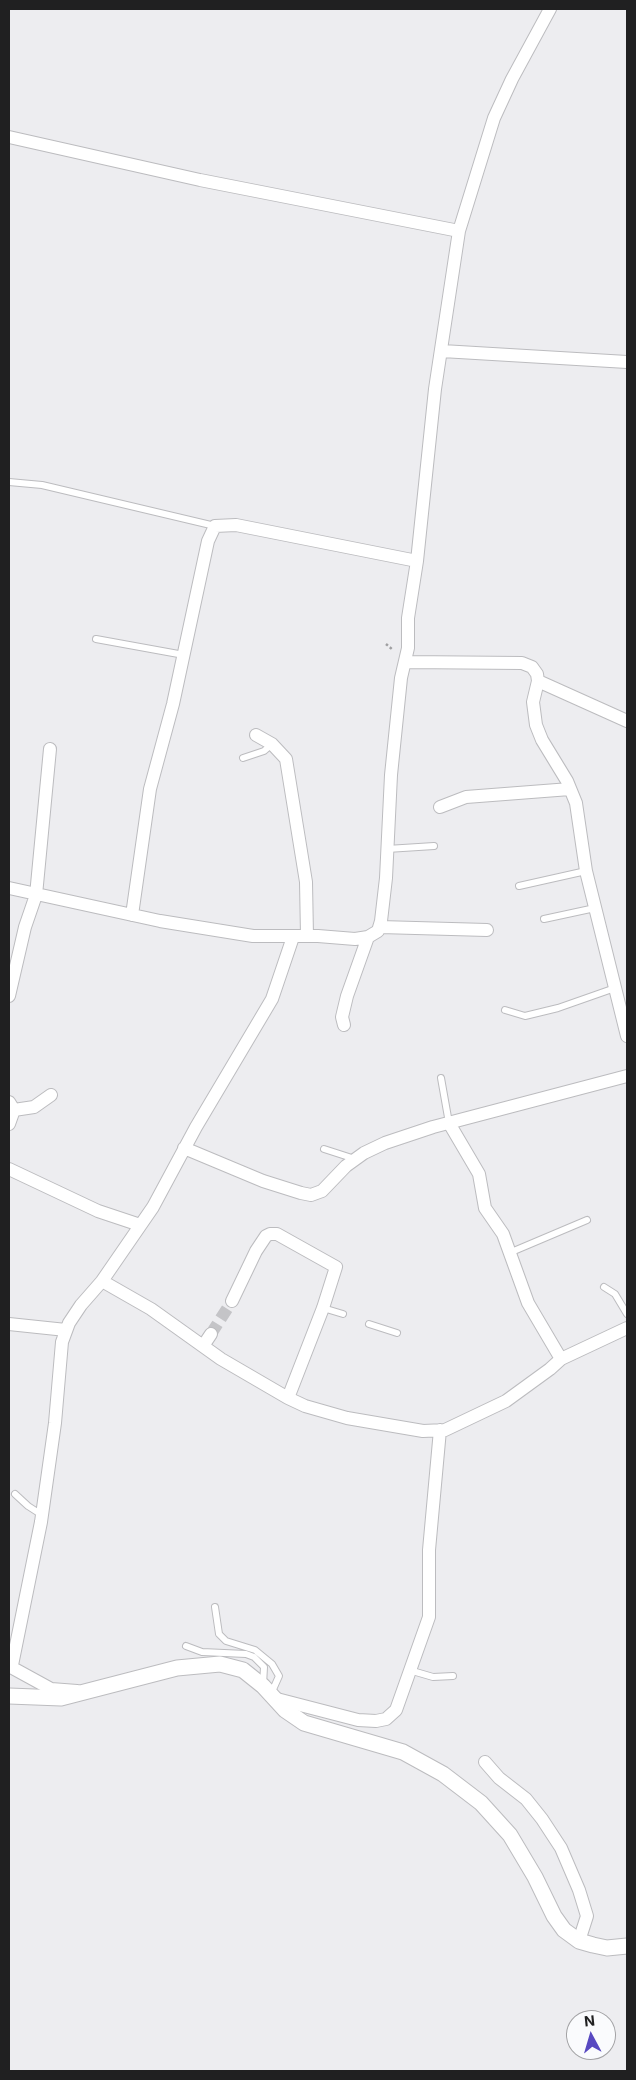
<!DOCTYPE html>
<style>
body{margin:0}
#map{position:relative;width:636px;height:2080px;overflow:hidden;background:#ededf0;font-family:Inter,sans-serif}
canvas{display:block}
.frame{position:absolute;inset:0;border:10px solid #202021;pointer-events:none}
.north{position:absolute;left:566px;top:2010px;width:50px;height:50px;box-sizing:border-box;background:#fafbfd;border:1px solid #a3a3a5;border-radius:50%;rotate:354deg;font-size:14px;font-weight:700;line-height:20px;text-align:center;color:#202021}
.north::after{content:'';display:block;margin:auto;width:18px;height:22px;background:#5849c1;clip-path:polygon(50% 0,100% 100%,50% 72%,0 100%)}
</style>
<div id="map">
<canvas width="636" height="2080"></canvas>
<div class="frame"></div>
<div class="north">N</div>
</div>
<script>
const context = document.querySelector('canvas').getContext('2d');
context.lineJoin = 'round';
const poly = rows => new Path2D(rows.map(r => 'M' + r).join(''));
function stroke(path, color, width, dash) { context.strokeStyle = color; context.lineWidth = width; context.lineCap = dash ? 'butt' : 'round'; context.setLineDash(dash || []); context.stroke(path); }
const minorTunnel = poly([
 [211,1334,232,1301]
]);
const path = poly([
 [386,644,393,650]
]);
const service = poly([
 [9,482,42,485,215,526],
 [96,639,184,655],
 [243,758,264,751,272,744],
 [387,849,434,846],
 [519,886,586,871],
 [544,919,595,908],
 [505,1010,525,1016,558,1008,615,988],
 [441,1078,449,1123],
 [324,1149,355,1159],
 [509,1253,587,1220],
 [604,1287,615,1294,627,1314],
 [323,1308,343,1314],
 [369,1324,397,1333],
 [15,1494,28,1506,42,1515],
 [215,1607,219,1634,226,1641,255,1650,272,1664,279,1676,271,1694],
 [186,1646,202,1652,246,1654,254,1657,264,1667,263,1685],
 [409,1670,433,1677,453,1676]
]);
const minor = poly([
 [9,137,200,180,459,231],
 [442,351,627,362],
 [405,662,522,663,532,667,537,674,538,681,533,702,536,725,542,740,567,781,576,803,586,871,627,1036],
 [538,681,627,721],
 [256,735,272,744,286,759,306,882,307,936],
 [440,807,466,797,570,789],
 [9,888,160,921,253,936,318,936,355,939,368,937,378,931,381,921,386,878,391,775,401,678,408,648,408,618,417,561,435,389,459,231,494,118,512,79,550,9],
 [132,915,150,789,173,704,208,541,215,526,236,525,417,561],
 [380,927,487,930],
 [9,996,25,927,36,895,50,749],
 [344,1025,342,1017,347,996,368,937],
 [9,1102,14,1110,9,1124],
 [14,1110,34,1107,51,1095],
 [184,1148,263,1181,301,1193,311,1195,322,1191,346,1166,364,1153,385,1143,433,1127,627,1076],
 [9,1169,98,1211,140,1225],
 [102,1281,151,1309,221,1359,288,1398],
 [232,1301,256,1251,266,1236,270,1234,277,1234,336,1267,323,1308,288,1398,305,1406,347,1418,423,1431,445,1430,506,1401,550,1369,561,1359,528,1303,503,1234,485,1208,479,1174,449,1123],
 [9,1324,66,1330],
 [203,1346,211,1334],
 [561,1359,627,1328],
 [12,1665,41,1522,55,1423,62,1342,69,1323,81,1305,102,1281,153,1207,196,1127,272,999,293,937],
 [9,1666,51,1689,77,1691],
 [273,1698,358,1720,376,1721,386,1719,396,1710,429,1617,429,1550,440,1430],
 [485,1762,499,1778,526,1799,542,1819,561,1848,579,1890,587,1916,579,1941]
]);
const tertiary = poly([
 [9,1696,61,1698,177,1668,220,1664,243,1670,263,1686,285,1710,304,1723,403,1752,443,1774,481,1803,510,1835,535,1877,554,1916,564,1930,579,1941,593,1945,607,1948,627,1946]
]);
stroke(minorTunnel, '#c4c4c7', 12, [12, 6]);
stroke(service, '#bcbcbf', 8);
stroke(minor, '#bcbcbf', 14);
stroke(tertiary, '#bcbcbf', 17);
stroke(path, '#9f9fa1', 2.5, [2.5, 2.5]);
stroke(service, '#fff', 6);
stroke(minor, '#fff', 12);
stroke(tertiary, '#fff', 15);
</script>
